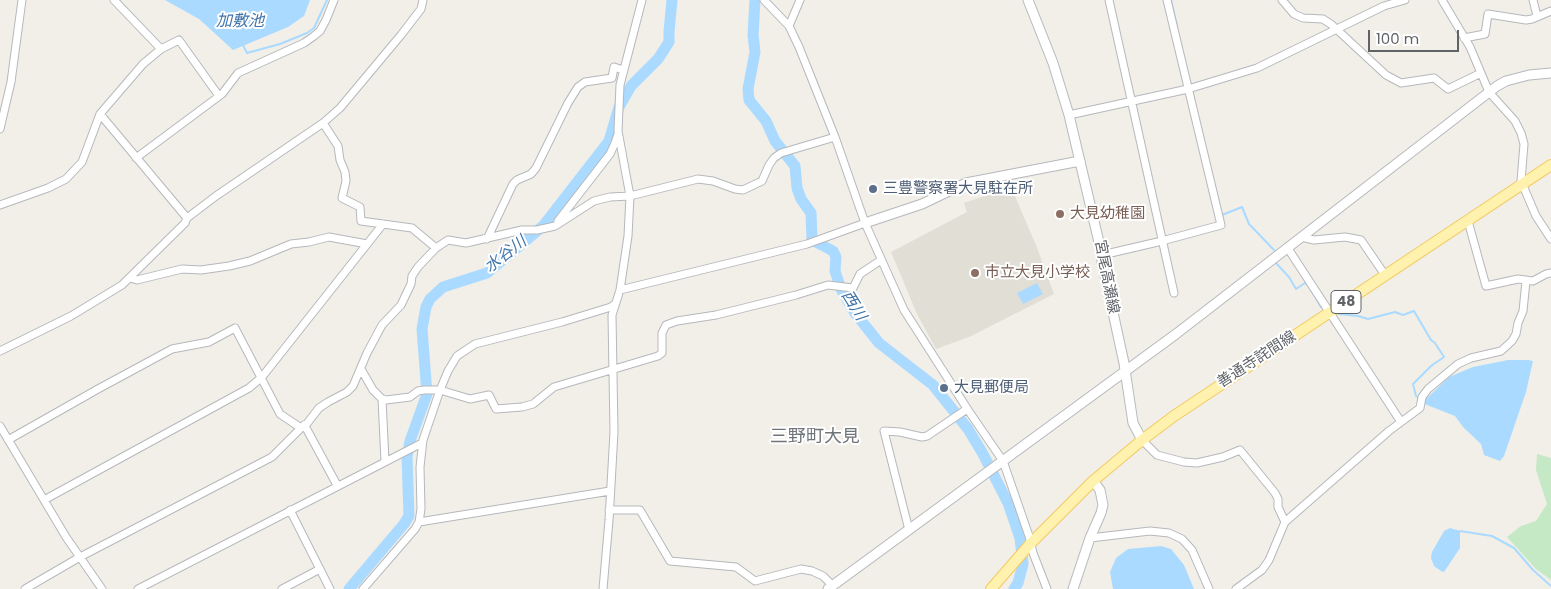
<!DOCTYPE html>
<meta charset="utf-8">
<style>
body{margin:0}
#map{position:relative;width:1551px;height:589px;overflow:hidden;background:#f1efe8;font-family:Poppins,sans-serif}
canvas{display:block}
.scale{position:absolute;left:1368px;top:30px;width:91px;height:22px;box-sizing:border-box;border:2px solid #5f6368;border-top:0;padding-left:6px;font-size:15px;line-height:18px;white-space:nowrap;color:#5f6368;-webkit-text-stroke:4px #fff;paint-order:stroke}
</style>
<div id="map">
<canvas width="1551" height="589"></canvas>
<div class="scale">100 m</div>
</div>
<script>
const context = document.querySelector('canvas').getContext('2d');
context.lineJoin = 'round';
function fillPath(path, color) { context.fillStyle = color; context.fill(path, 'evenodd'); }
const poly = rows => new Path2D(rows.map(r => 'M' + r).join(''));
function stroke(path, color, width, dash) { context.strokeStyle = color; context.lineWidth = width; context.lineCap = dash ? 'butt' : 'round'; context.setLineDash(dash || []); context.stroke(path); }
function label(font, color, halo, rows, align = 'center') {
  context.font = font + ' Poppins,"Noto Sans JP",sans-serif'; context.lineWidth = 4; context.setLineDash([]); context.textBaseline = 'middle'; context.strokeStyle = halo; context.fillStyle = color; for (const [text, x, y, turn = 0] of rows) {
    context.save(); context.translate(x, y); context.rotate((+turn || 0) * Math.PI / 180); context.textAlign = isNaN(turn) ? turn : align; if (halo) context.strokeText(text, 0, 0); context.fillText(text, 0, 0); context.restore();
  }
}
const education = poly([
 [1011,187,1036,245,1054,294,969,337,936,349,917,314,891,252,967,212,964,203]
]);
const green = poly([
 [1537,454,1551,458,1551,580,1536,569,1507,537,1521,526,1536,521,1547,504,1536,470]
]);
const water = poly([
 [165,0,310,0,304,16,288,27,233,50,199,19],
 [1037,283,1043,294,1023,304,1017,293],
 [1508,360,1528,360,1533,361,1526,392,1504,456,1500,461,1484,455,1481,444,1463,427,1455,416,1422,403,1424,398,1427,398,1449,377,1473,367],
 [1450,528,1460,531,1460,548,1444,572,1441,571,1434,566,1431,558,1432,552,1444,531],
 [1161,546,1171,549,1184,565,1194,589,1113,589,1110,572,1116,558,1128,549]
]);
const stream = poly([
 [1171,0,1177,26],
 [242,43,247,53,280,44,307,33,314,28,327,0],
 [1222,215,1242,207,1249,224,1274,250],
 [1274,261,1289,277,1296,289,1305,283,1308,285,1321,307],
 [1339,314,1358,316,1368,319,1395,312,1403,315,1414,311,1431,340,1435,343,1444,357,1431,366,1413,384,1416,396,1419,398],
 [1460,531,1492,536,1514,548,1533,570,1551,586]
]);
const river = poly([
 [755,0,753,35,755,52,748,89,749,100,766,121,775,141,795,166,797,188,801,199,811,213,812,240,833,251,836,257,835,271,841,289,855,313,879,343,933,385,968,429,983,454,1008,503,1020,538,1023,564,1018,583,1014,589],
 [349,589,404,524,409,516,407,457,410,441,427,394,422,329,426,307,430,299,443,287,487,273,543,226,609,141,619,107,631,86,658,59,669,42,669,32,672,0]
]);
const minor = poly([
 [114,0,161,49],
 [764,0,789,26,799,47,835,137,865,223,904,310,968,410,1003,461,1029,536,1033,553,1047,589],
 [1109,0,1174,293],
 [1282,0,1294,14,1303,18,1323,19,1332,25,1386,75,1401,83,1434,78,1448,89,1481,73],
 [1442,0,1470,47,1489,92,1515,121,1521,133,1524,144,1521,181,1536,216,1551,239],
 [1533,0,1537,16],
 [789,26,800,0],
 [1464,38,1485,34,1488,14,1526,20,1532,19,1551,11],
 [100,114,187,218],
 [1069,115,1188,89,1257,68,1384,6,1405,0],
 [323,123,338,146,340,160,345,172,346,181,342,198,360,207,361,221,412,228,436,248],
 [0,129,11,82,22,0],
 [136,158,222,94,238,73,304,43,314,36,320,31,326,20,334,0],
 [0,205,48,188,66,179,82,162,100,114,143,64,161,49,179,40,219,96],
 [558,221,610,154,615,143,618,134],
 [1468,221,1486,286,1518,279,1533,281,1546,274,1551,273],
 [1301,237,1314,240,1345,237,1361,240,1385,275],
 [487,239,513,184,517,180,531,174,536,168,568,103,578,87,585,82,612,78,614,67,623,70],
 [1287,247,1401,422],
 [1102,255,1162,241,1221,225,1167,0],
 [130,278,137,280,182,269,201,270,229,266,250,261,291,244,309,242,329,237,367,244],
 [620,290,807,244,865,223],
 [0,351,71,316,122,285,185,223,187,218,216,196,323,123,340,108,401,35,421,9,423,0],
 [361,369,373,390,382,399,386,400,410,397,418,391,424,390,440,390,470,399,489,395,496,409,522,407,533,404,554,387,658,356,662,353,662,333,666,325,677,321,716,315,796,295,828,285,853,288,860,274,881,260],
 [382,399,385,461],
 [0,426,66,537,102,589],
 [305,426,337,485],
 [8,440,98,389,172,349,209,342,235,328,280,414,301,428],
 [1142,440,1157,455,1184,462,1197,463,1223,457,1240,450,1275,493,1278,499,1278,507,1285,522],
 [44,500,249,388,262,377,383,224],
 [290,510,330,589],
 [609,510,640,510,670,561,736,567,755,581,801,569,812,571,823,576,833,586],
 [419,522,610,491],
 [909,530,884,431,900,432,922,437,927,436,967,409],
 [1090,538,1150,531,1169,533,1182,539,1192,550,1209,589],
 [25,589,80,557,272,457,304,425,305,426,319,408,328,402,347,392,353,386,367,353,382,325,401,305,411,284,412,276,418,267,436,248,448,240,466,243,522,230,537,230,555,226,594,201,610,197,630,196,698,179,713,181,735,189,743,190,762,181,769,165,774,158,781,153,835,137],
 [138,589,422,443],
 [282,589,320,569],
 [363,589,415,529,419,522,421,509,420,467,423,440,440,390,448,371,457,356,475,344,562,322,611,307,615,304],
 [603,589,609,520,614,432,612,315,620,290,628,236,630,196,618,131,620,85,642,0],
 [1236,589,1262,570,1269,560,1285,522,1389,431,1420,408,1422,397,1428,389,1458,364,1471,358,1501,351,1512,341,1516,334,1518,323,1523,311,1526,281]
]);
const tertiary = poly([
 [865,223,922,204,966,183,1080,161],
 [828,589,1176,334,1497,86,1506,81,1529,75,1551,73]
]);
const secondary = poly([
 [1028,0,1053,63,1069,115,1102,255,1102,262,1124,363,1133,423,1142,440],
 [1073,589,1090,538,1101,513,1103,505,1100,490,1093,481]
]);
const primary = poly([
 [991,589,1031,543,1093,481,1142,440,1174,416,1551,165]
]);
const markers = [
 [873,189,5,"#5c6f8a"],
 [1060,214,5,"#8d6e63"],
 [975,273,5,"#8d6e63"],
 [944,388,5,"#5c6f8a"]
];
const shields = [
 [1346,302,30]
];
const shieldNames = [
 ["48",1346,302]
];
const serviceNames = [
 ["三豊警察署大見駐在所",883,189],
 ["大見郵便局",954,388]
];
const educationNames = [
 ["大見幼稚園",1070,214],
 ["市立大見小学校",985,273]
];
const streetNames = [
 ["宮尾高瀬線",1106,277,79],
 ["善通寺詫間線",1257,360,-33]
];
const waterNames = [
 ["加敷池",240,22],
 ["水谷川",506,255,-38],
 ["西川",853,306,58]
];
const quarterNames = [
 ["三野町大見",815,437]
];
fillPath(education, '#e1ded6');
fillPath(green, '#c5e8c5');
fillPath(water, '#aadaff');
stroke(stream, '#aadaff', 2);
stroke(river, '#aadaff', 11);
stroke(minor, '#b5b8bc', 9);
stroke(tertiary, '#b5b8bc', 11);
stroke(secondary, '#b6babf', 11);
stroke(primary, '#f2c960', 12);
stroke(minor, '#fff', 7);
stroke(tertiary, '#fff', 9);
stroke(secondary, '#fff', 9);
stroke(primary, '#fff2af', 10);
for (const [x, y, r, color] of markers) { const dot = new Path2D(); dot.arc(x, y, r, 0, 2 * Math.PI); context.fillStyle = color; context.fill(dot); stroke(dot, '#fff', 2); }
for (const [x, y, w] of shields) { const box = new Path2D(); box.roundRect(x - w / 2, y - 11.5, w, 23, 4); context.fillStyle = '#fff'; context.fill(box); stroke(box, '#5f6368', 1); }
label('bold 14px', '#5f6368', null, shieldNames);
label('15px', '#4e5e75', '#fff', serviceNames, 'left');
label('15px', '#785e54', '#fff', educationNames, 'left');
label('15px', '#5f6368', '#fff', streetNames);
label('italic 16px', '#4174aa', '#fff', waterNames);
label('18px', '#70757a', '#fff', quarterNames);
</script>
